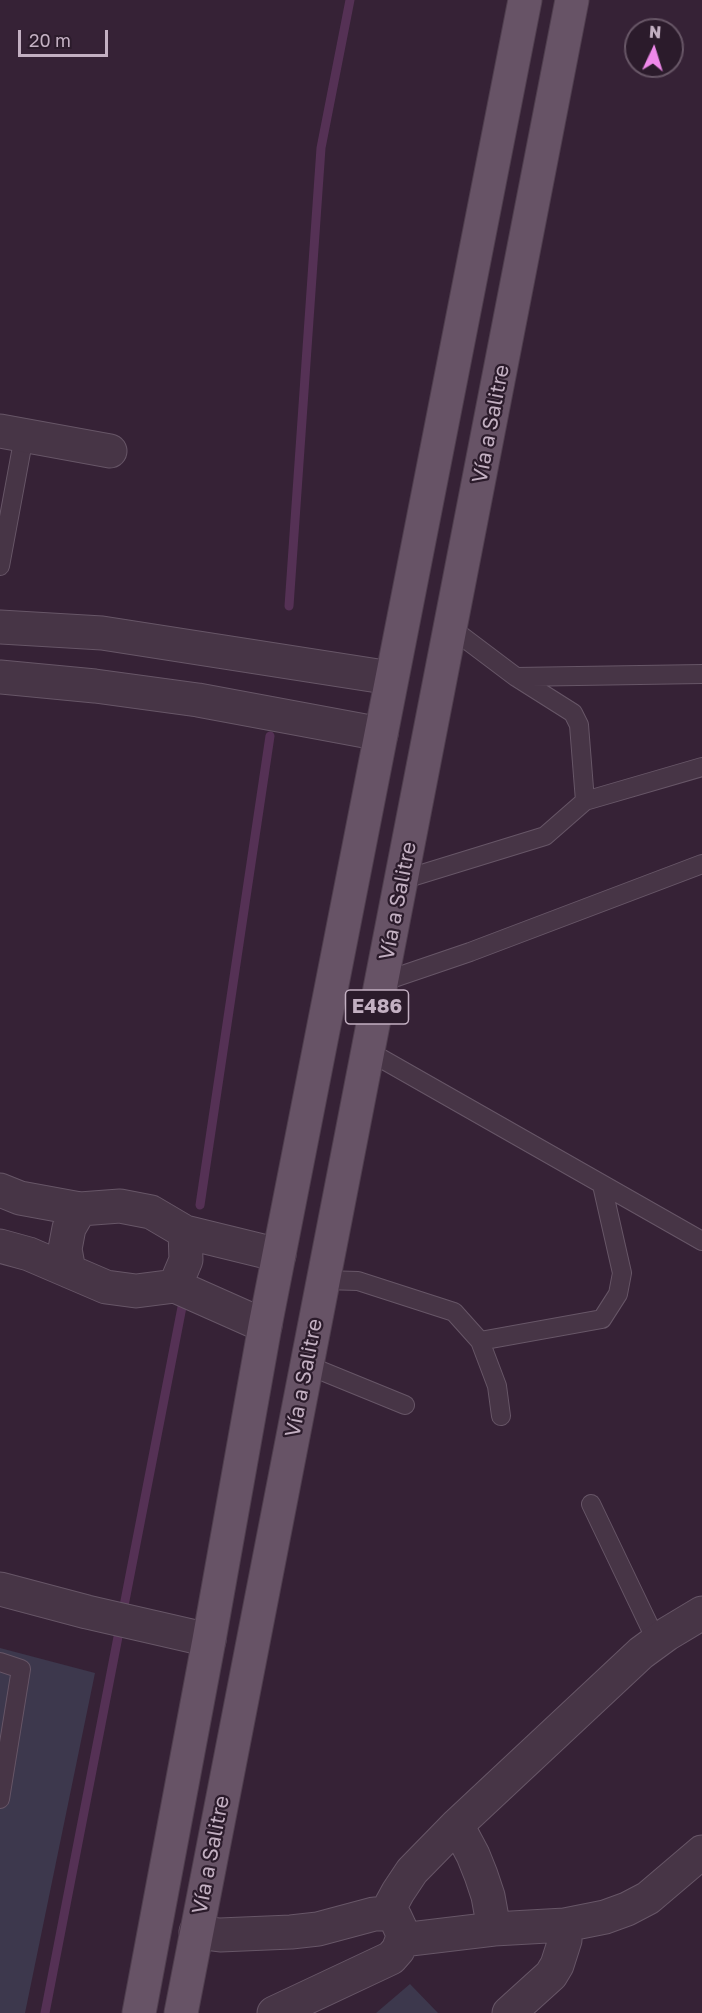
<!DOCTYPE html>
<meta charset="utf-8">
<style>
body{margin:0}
#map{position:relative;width:702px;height:2013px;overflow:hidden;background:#362236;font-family:"Golos Text",sans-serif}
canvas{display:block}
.north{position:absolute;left:624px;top:18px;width:60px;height:60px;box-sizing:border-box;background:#2b1b2b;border:2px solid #685767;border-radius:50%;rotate:4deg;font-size:16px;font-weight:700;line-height:24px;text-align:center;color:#c3b0c2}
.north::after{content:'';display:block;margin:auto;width:21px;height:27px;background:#ef88ea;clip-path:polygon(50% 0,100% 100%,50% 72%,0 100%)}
.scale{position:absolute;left:18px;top:30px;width:90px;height:27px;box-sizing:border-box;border:3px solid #c3b0c2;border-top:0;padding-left:8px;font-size:18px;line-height:21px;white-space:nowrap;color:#c3b0c2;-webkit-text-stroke:4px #2b1b2b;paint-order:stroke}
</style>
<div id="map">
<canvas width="702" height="2013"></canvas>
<div class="north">N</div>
<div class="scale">20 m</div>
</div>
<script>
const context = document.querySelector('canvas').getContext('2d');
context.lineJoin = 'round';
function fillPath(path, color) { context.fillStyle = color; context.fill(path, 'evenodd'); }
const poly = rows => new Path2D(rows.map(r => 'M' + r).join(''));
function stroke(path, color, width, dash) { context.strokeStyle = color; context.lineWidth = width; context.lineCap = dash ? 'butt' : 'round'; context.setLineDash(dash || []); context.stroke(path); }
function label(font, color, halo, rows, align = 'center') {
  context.font = font + ' "Golos Text",sans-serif'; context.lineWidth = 4.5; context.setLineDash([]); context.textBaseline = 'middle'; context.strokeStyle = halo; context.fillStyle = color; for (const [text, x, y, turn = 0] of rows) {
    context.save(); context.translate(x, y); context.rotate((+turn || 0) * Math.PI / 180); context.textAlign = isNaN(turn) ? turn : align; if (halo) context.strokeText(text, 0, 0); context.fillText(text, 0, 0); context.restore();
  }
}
const green = poly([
 [0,1648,95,1673,25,2013,0,2013],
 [410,1984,438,2013,376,2013]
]);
const stream = poly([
 [289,606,321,148,350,0],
 [200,1205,270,736],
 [45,2013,182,1307]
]);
const lane = poly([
 [0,566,24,436],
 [516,677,702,674],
 [585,801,702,767],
 [402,880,545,836,585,801,579,725,573,713,516,677,451,628],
 [382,982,470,952,702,864],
 [368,1051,702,1241],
 [324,1280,358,1281,454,1312,480,1341,497,1386,501,1416],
 [480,1341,602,1319,618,1294,622,1273,602,1185],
 [307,1365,405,1405],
 [591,1504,657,1642],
 [0,1662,21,1669,0,1799]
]);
const street = poly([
 [0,431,110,451],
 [0,627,102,633,391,678],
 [0,677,95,686,198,700,381,734],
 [0,1190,20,1198,80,1209],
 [185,1232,279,1255],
 [0,1246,29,1254,106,1287,136,1291,175,1286,186,1260,185,1232,151,1212,120,1206,80,1209,69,1228,65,1249,69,1271],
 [175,1286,265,1326],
 [0,1589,87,1612,209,1640],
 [457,1825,473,1855,481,1875,488,1896,494,1929],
 [386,1914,398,1892,412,1871,457,1825,641,1653,667,1634,702,1613],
 [196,1932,220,1935,291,1932,318,1929,374,1914,386,1914,395,1917,402,1932,402,1940,398,1950,391,1958,274,2013],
 [402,1940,494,1929,565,1925,605,1917,627,1909,648,1898,702,1852],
 [509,2013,551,1975,557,1965,565,1940,565,1925]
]);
const primary = poly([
 [139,2013,209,1640,265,1326,525,0],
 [181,2013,572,0]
]);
const shields = [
 [377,1007,63]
];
const shieldNames = [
 ["E486",377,1007]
];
const streetNames = [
 ["Vía a Salitre",491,424,-79],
 ["Vía a Salitre",398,901,-79],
 ["Vía a Salitre",304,1378,-79],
 ["Vía a Salitre",211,1855,-79]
];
fillPath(green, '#3d384d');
stroke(stream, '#553155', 9);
stroke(lane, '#675667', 20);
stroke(street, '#675667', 35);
stroke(primary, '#503f4f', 35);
stroke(lane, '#473546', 18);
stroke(street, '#473546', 33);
stroke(primary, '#675366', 33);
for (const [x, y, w] of shields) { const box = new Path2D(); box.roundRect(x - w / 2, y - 17, w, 34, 4.5); context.fillStyle = '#2b1b2b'; context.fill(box); stroke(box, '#c3b0c2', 1.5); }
label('bold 20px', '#c3b0c2', null, shieldNames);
label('21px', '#c3b0c2', '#2b1b2b', streetNames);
</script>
